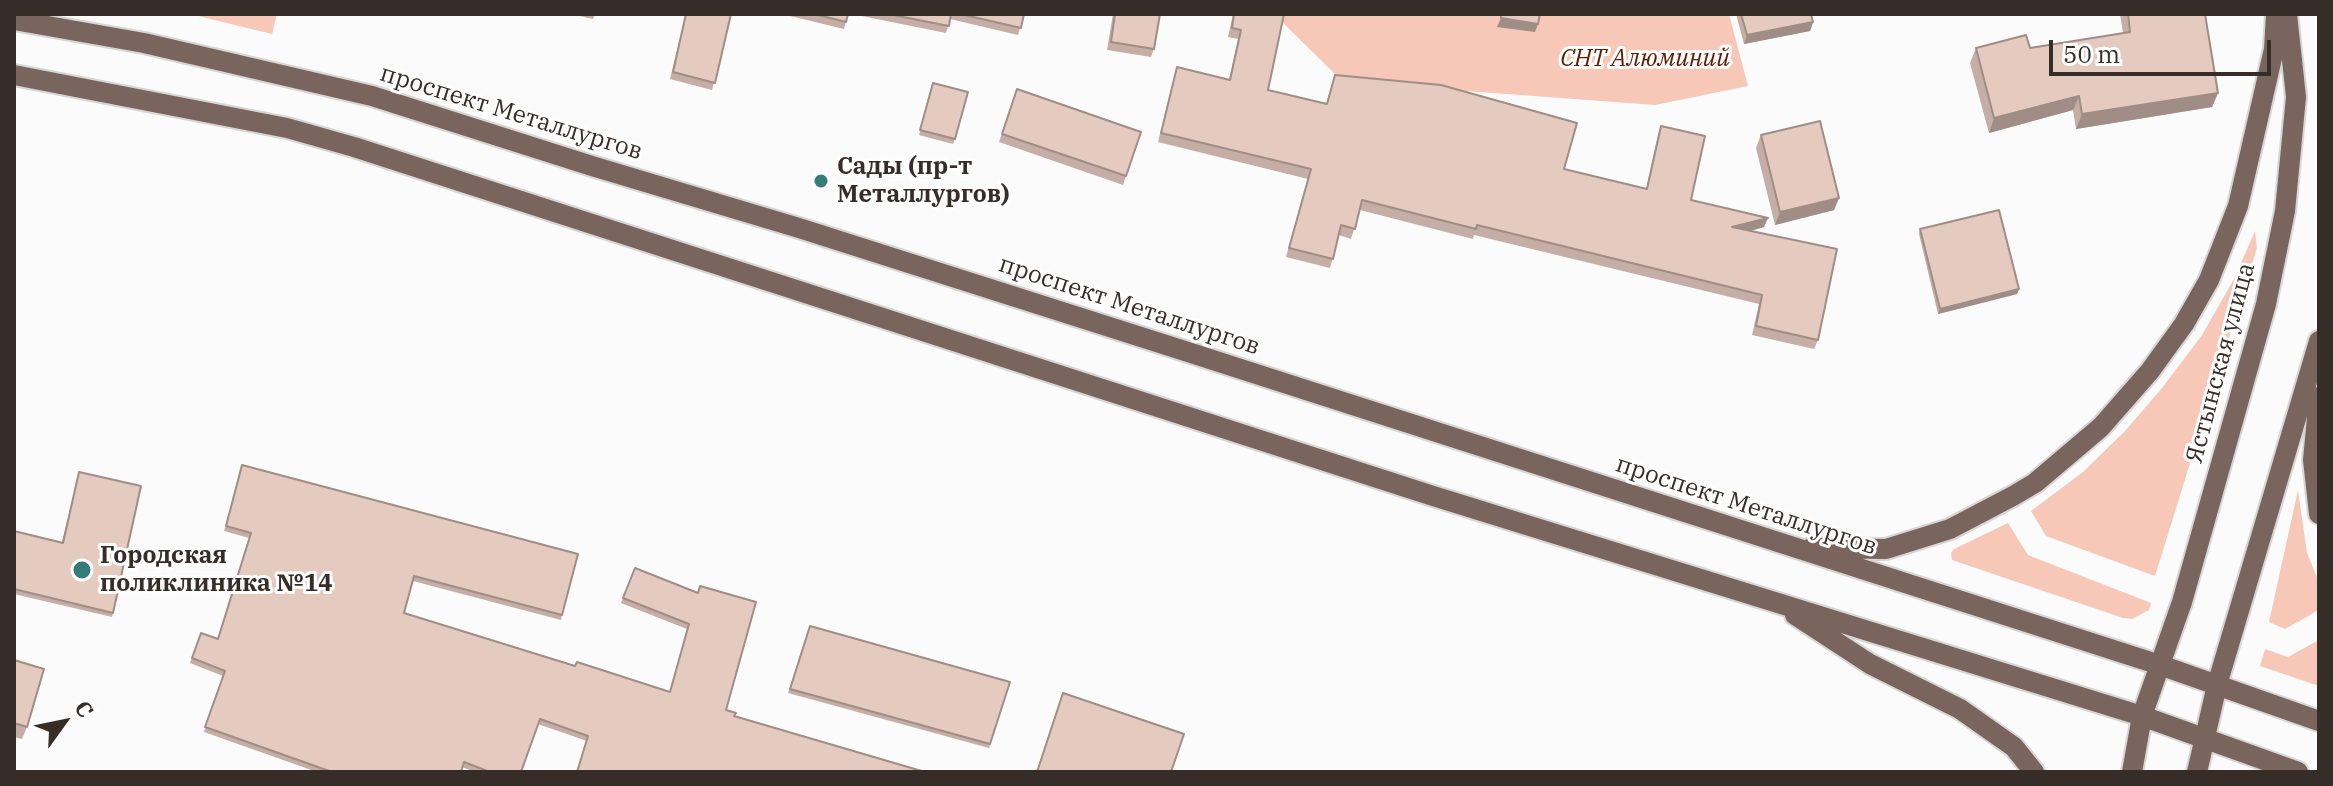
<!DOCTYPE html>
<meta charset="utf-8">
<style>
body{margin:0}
#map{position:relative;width:2333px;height:786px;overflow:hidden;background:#fbfbfb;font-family:"IBM Plex Serif",serif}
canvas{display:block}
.frame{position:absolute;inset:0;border:16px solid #362c28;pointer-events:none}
.north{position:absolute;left:24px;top:682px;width:80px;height:80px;-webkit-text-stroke:6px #fff;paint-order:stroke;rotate:57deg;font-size:22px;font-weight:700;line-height:32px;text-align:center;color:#362c28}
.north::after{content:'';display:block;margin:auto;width:28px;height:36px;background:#362c28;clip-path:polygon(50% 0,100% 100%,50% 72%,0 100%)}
.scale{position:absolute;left:2049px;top:40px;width:222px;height:36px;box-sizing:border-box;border:4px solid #362c28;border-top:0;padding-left:10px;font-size:24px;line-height:28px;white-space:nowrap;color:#362c28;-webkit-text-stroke:6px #fff;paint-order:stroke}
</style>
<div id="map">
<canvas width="2333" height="786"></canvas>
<div class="frame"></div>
<div class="north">С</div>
<div class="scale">50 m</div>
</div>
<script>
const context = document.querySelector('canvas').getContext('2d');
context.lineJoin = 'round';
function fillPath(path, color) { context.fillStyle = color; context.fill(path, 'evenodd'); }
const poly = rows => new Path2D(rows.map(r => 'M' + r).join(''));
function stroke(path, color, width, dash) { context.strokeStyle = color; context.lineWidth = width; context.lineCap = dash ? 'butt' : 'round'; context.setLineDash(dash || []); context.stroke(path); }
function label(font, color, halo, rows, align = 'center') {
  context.font = font + ' "IBM Plex Serif",serif'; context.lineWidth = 6; context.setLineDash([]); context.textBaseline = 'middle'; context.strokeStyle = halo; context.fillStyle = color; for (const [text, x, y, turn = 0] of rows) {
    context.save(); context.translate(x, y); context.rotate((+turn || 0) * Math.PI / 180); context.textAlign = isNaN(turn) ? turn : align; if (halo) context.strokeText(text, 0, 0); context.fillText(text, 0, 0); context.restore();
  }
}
const green = poly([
 [190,14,277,14,272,34],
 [1274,14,1729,14,1748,86,1655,105,1439,89,1338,77],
 [2255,231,2257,248,2155,576,2046,536,2031,511,2083,472,2125,431,2162,388,2202,335,2234,279],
 [2298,490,2307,553,2319,582,2319,610,2285,629,2269,622],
 [2008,523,2028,555,2151,603,2149,610,2132,619,2123,618,1952,560,1951,553,1954,549],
 [2319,640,2319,686,2260,666,2265,649,2288,657]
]);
const major = poly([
 [14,20,144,43,372,96,592,166,799,228,1188,352,2160,665,2319,721],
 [14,75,287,128,354,147,1430,495,2142,716,2298,772],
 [2319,397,2313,460,2319,514],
 [1811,548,1886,549,1950,529,2013,496,2035,483,2101,427,2150,371,2184,324,2209,280,2238,206,2274,49,2276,14],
 [1795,615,1870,664,1960,709,2014,747,2034,772],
 [2132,772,2142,716,2182,602,2266,304,2285,211,2296,97,2287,14],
 [2197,772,2217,685,2319,341]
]);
const wall = poly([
 [571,14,595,14,593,19],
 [686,14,731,14,712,90,670,79],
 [782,14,848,14,844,29],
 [852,14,1024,14,1018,35,950,19,946,33],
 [1113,14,1160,14,1154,49,1151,57,1107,50],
 [1233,14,1284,14,1268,90,1326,104,1335,75,1564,169,1646,189,1658,135,1661,126,1691,200,1764,227,1751,231,1818,340,1814,349,1752,335,1759,304,1474,235,1473,239,1360,210,1351,239,1339,235,1330,268,1286,257,1308,179,1158,142,1177,67,1229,80,1238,39,1228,37],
 [1736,14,1811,14,1813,22,1810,31,1744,44],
 [2120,14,2205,14,2218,93,2212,107,2076,129,2073,110,1989,133,1970,63,1976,48,2030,48,2123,33],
 [933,83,968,92,953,144,919,135],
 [1017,89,1141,132,1123,185,999,142],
 [1761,135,1839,198,1834,210,1775,225,1756,148],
 [1920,229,2019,289,2017,294,1938,314,1919,234],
 [241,470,562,615,561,620,413,581,404,613,575,666,670,692,687,629,621,603,635,568,698,593,726,710,587,741,538,724,521,772,475,772,462,767,461,772,317,772,204,732,223,676,190,663,201,633,218,639,249,538,224,531],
 [79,472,113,613,112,617,14,594,14,531,62,542],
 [810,626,1010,682,989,748,788,693],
 [14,660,27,727,22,739,14,737]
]);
const shadedWall = poly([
 [1501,18,1538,24,1535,32,1497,27],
 [1813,22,1810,31,1744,44,1747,35],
 [2218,93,2212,107,2076,129,2082,114],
 [2079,96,2073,110,1989,133,1994,118],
 [1839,198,1834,210,1775,225,1780,212],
 [1768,218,1764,227,1729,236,1732,227],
 [2019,289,2017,294,1938,314,1940,309]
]);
const building = poly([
 [686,14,731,14,715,83,673,72,686,14],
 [814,14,848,14,846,22,814,14],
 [888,14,951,14,949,26,888,14],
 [960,14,1024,14,1021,28,960,14],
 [1115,14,1160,14,1154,49,1111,42,1115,14],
 [1234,14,1284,14,1268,90,1327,104,1335,75,1441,85,1577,123,1564,169,1647,189,1661,126,1705,136,1691,200,1768,218,1732,227,1837,249,1818,340,1756,326,1762,295,1477,225,1476,229,1362,200,1355,229,1341,225,1333,259,1289,248,1311,169,1161,133,1177,67,1230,80,1241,30,1232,28,1234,14],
 [1501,14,1540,14,1538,24,1501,18,1501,14],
 [1741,14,1811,14,1813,22,1747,35,1741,14],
 [2128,14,2205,14,2218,93,2082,114,2079,96,1994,118,1976,48,2026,35,2030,48,2130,32,2128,14],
 [933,83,968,92,955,139,920,130,933,83],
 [1017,89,1141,132,1126,176,1002,134,1017,89],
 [1820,121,1839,198,1780,212,1761,135,1820,121],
 [1999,210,2019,289,1940,309,1920,229,1999,210],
 [242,465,578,554,562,615,414,576,404,613,575,666,577,662,670,692,689,624,623,598,635,568,698,593,700,586,756,602,726,710,736,713,734,716,925,772,577,772,588,736,540,719,521,772,490,772,464,762,461,772,332,772,205,727,225,671,192,658,201,633,218,639,251,533,226,526,242,465],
 [79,472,141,486,113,613,14,589,14,531,63,543,79,472],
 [810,626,1010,682,990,744,790,689,810,626],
 [14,660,44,669,27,727,14,723,14,660],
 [1063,693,1184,734,1171,772,1037,772,1063,693]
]);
const markers = [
 [821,181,8,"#337c78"],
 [82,570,10,"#337c78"]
];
const parkNames = [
 ["СНТ Алюминий",1645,59]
];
const streetNames = [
 ["проспект Металлургов",511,113,17],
 ["проспект Металлургов",1129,306,18],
 ["Ястынская улица",2221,363,-75],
 ["проспект Металлургов",1746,506,18]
];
const poiNames = [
 ["Сады (пр-т",837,167],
 ["Металлургов)",837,195],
 ["Городская",100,556],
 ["поликлиника №14",100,584]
];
fillPath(green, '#f7c8b7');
stroke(major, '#d8d6d5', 24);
stroke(major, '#79655d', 20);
fillPath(wall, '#c5aea5');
fillPath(shadedWall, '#a08d86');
fillPath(building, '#e5cac0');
stroke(building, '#a08d86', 2);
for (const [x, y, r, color] of markers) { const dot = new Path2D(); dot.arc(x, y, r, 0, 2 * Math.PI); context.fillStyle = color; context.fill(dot); stroke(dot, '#fff', 3); }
label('italic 24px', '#5f1c00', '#fff', parkNames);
label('24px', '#362c28', '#fff', streetNames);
label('bold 24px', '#362c28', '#fff', poiNames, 'left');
</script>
